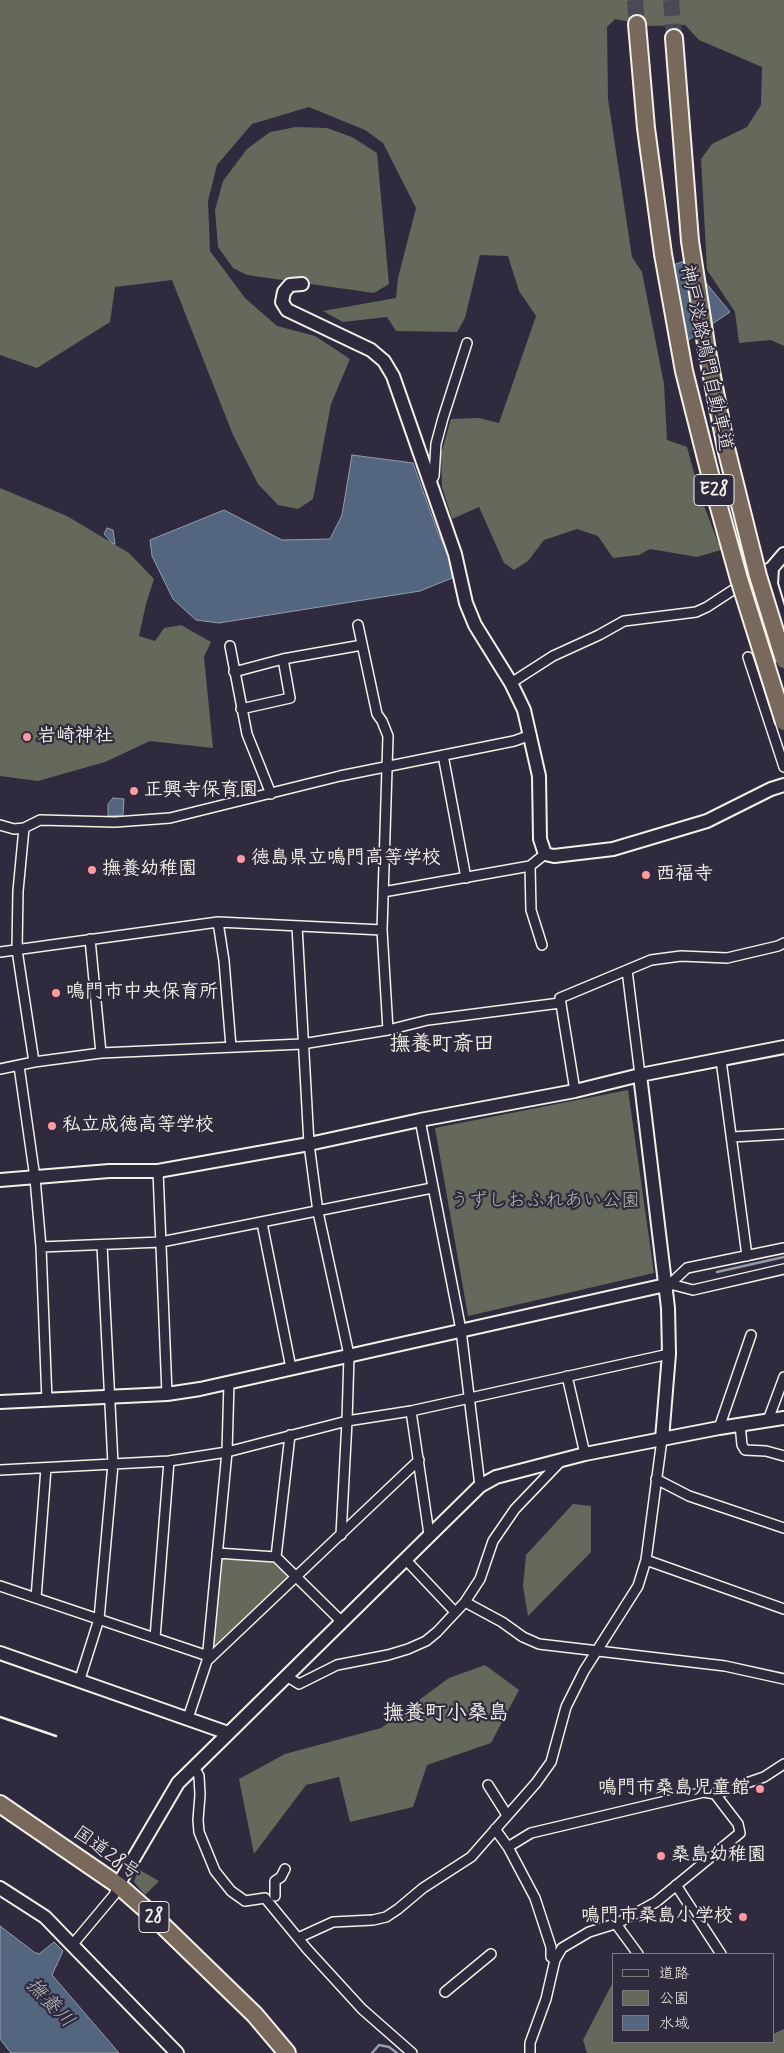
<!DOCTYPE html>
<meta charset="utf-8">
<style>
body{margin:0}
#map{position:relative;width:784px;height:2053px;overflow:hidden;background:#2f2a3d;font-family:Mynerve,"Klee One",sans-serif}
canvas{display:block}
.legend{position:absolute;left:612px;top:1953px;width:162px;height:90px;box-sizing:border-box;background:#2f2a3d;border:1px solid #7e7a81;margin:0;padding:6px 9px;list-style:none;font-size:15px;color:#f4f1e8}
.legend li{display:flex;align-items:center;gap:10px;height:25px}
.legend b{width:25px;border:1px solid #7e7a81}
</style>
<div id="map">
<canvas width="784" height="2053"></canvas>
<ul class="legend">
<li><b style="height:6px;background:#2f2a3d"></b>道路</li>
<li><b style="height:14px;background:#64695b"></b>公園</li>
<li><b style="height:14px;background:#54667f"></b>水域</li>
</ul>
</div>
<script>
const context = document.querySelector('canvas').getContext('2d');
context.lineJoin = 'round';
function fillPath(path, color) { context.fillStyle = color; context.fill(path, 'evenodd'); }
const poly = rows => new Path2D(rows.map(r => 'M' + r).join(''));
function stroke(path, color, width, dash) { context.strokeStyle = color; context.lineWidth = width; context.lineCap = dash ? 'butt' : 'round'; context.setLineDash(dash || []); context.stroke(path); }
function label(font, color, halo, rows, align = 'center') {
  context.font = font + ' Mynerve,"Klee One",sans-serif'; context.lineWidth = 4.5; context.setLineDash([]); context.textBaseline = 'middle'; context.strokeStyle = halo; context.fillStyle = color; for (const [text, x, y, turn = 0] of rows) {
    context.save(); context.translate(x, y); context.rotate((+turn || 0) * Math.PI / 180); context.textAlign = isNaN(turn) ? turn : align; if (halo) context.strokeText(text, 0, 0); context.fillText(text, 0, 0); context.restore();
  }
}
const green = poly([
 [0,0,784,0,784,346,771,340,739,343,735,312,707,270,701,159,712,144,747,127,761,105,762,67,699,40,685,25,651,26,615,19,607,27,608,99,632,257,642,272,664,384,667,440,687,447,701,498,721,550,697,557,650,549,639,555,613,558,598,536,577,529,544,540,528,561,514,570,504,563,479,507,452,519,442,487,441,454,451,419,479,418,499,423,536,316,519,291,508,256,480,255,465,318,457,332,396,331,387,317,343,322,323,311,396,298,398,278,416,208,383,143,365,130,309,107,252,124,217,165,208,201,210,251,245,298,277,326,315,336,350,359,331,404,313,499,298,509,278,505,258,484,233,435,172,280,115,287,110,322,37,368,0,355],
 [296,127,327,128,352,137,377,153,389,284,374,293,247,275,233,268,218,247,215,210,223,181,247,149,270,132],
 [0,488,67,516,129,553,154,579,146,604,139,636,155,641,164,628,181,625,211,642,204,657,213,748,150,741,105,762,38,781,0,776],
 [628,1090,654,1273,468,1316,435,1128],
 [573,1504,591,1506,591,1552,528,1616,523,1586,526,1555],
 [222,1558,274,1562,289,1578,217,1647,211,1643],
 [485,1665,519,1690,491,1743,427,1765,413,1807,350,1822,339,1777,306,1785,254,1854,239,1779,285,1754,381,1728,449,1678],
 [138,1869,159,1881,145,1895,134,1882],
 [613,1982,613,2042,773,2042,773,2034,784,2029,784,2053,587,2053,583,2040]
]);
const water = poly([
 [687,260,730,312,672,351,657,271,687,260],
 [352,455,413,463,438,533,449,554,452,578,420,591,219,623,196,620,173,599,152,556,150,540,224,510,282,540,330,539,342,515,352,455],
 [107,528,113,530,115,544,113,544,104,534,107,528],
 [113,798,124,799,123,815,108,816,108,804,113,798],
 [0,1926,34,1952,39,1954,54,1942,63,1951,52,1975,119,2053,11,2053,0,2039,0,1926]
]);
const stream = poly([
 [717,1272,784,1257],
 [372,2053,379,2045,389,2047,397,2053]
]);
const highwayTunnel = poly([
 [635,0,637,24],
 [671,0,674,38]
]);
const street = poly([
 [430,483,434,476,436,444,443,418,467,343],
 [358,625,377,714,382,721,388,736,382,930,388,1030],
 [230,646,247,734,271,794],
 [748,657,784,767],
 [234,672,283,659,362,645],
 [511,683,553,656,599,635,624,621,696,612,707,607,765,569,772,568],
 [241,709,290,698,283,659],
 [443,755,466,878],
 [0,825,14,829,24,828,40,820,115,822,170,818,340,776,514,741,531,735],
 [24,828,18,891,17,950,34,1062],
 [530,866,531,910,542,945],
 [383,892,530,866,545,854],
 [218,922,224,961,231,1047],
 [297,926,309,1144,318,1212,349,1355,347,1421,341,1535],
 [90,939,101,1053],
 [0,952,218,922,382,930],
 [627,970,640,1075],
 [721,1060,747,1256],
 [19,1066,35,1178,41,1247,47,1401],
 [0,1069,34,1062,101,1053,302,1044,388,1030,428,1020,560,1003],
 [575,1091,560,998,651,960,681,956,727,958,778,946,784,943],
 [420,1120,461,1330,480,1486],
 [732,1137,784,1134],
 [158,1171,167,1394],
 [262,1223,291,1368],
 [41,1247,161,1242,432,1188],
 [670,1284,687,1268,784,1248],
 [670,1284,693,1290,784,1269],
 [567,1376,585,1454],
 [411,1411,429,1534],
 [768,1420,784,1377],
 [740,1424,742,1445,745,1450,766,1451,784,1456],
 [719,1428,751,1335],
 [0,1470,169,1461,227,1452,347,1421,411,1411,669,1354],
 [656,1479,689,1496,784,1528],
 [217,1553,276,1557,341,1621],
 [276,1557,290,1435],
 [405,1559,455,1612],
 [646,1560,784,1609],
 [0,1586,208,1656],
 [36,1598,46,1468],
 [465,1602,502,1622,523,1637,539,1644,725,1666,784,1679],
 [155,1638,169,1461],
 [207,1661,419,1460],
 [286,1676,299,1684,337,1665,388,1655,408,1649,426,1641,437,1632,465,1602,480,1579,493,1541,515,1509,561,1461],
 [80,1679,99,1619,113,1464,102,1245],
 [188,1718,207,1661,227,1452,229,1382],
 [194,1767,199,1776,200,1795,198,1820,199,1832,215,1871,231,1891,245,1901,265,1898,307,1949,362,2009,412,2053],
 [488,1785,507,1815],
 [495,1829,508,1847,535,1898,551,1947,551,1957,555,1960],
 [508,1847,531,1833,704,1792,715,1794,764,1777,784,1764],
 [676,1885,721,1954],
 [275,1896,275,1881,281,1877,285,1869],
 [616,1924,638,1954],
 [298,1938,333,1922,373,1920,386,1917,398,1909,423,1888,471,1857,536,1783,551,1762,566,1707,584,1671,638,1586,646,1560,662,1439],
 [73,1944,114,1895,118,1885],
 [445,1992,491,1954],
 [530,2053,530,2043,546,1999,555,1960,562,1948,589,1932,618,1923,656,1902,740,1833,738,1824,715,1794]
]);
const secondary = poly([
 [302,284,290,285,284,292,282,302,287,310,371,350,384,361,393,376,455,554,466,603,475,625,511,683,524,710,539,776,540,839,545,854,554,856,613,849,707,821,771,789,784,785],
 [784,554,772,568,771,584,784,627],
 [640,1075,668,1308,669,1354,662,1439],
 [0,1180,109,1171,158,1171,309,1144,420,1120,575,1091,640,1075,784,1047],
 [0,1402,167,1394,200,1389,670,1284],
 [0,1653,228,1733],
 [118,1885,178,1783,480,1486,496,1477,585,1454,719,1428,784,1418],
 [0,1888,45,1917,177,2053]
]);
const highway = poly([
 [637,24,646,128,663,254],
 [674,38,690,241],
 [0,1804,118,1885,151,1914,255,2015,287,2053]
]);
const rail = poly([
 [0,1717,56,1736]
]);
const highwayBridge = poly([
 [690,241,707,351,726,448,758,576,784,660],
 [663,254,684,371,712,482,739,579,784,722]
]);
const markers = [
 [27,737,5,"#ff9aa2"],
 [134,791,5,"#ff9aa2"],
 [241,859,5,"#ff9aa2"],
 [92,870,5,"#ff9aa2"],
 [646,875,5,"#ff9aa2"],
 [56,993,5,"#ff9aa2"],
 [52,1126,5,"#ff9aa2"],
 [760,1789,5,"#ff9aa2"],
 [661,1856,5,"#ff9aa2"],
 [743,1917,5,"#ff9aa2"]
];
const shields = [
 [714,490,40],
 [154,1917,30]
];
const shieldNames = [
 ["E28",714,490],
 ["28",154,1917]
];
const streetNames = [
 ["神戸淡路鳴門自動車道",705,358,78],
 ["国道28号",106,1854,36]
];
const poiNames = [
 ["岩崎神社",37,737],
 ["正興寺保育園",144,791],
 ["徳島県立鳴門高等学校",251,859],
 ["撫養幼稚園",102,870],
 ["西福寺",656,875],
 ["鳴門市中央保育所",66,993],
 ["私立成徳高等学校",62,1126],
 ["鳴門市桑島児童館",750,1789,"right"],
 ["桑島幼稚園",671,1856],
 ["鳴門市桑島小学校",733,1917,"right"]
];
const parkNames = [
 ["うずしおふれあい公園",545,1202]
];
const waterNames = [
 ["撫養川",49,2004,46]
];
const quarterNames = [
 ["撫養町斎田",442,1046],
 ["撫養町小桑島",446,1715]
];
fillPath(green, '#64695b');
fillPath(water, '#54667f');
stroke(water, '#949ea9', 1);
stroke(stream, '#949ea9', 2.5);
stroke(highwayTunnel, '#4d4857', 16, [16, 8]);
stroke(street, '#f4f1e8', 12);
stroke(secondary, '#f4f1e8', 16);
stroke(highway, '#f4f1e8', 20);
stroke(street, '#2f2a3d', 9);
stroke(secondary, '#2f2a3d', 12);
stroke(highway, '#78695c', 16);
stroke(rail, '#f4f1e8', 2.5);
stroke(highwayBridge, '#f4f1e8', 20, []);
stroke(highwayBridge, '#78695c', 16);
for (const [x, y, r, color] of markers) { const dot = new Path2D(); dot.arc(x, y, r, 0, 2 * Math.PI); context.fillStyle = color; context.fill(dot); stroke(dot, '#2f2a3d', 2); }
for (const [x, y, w] of shields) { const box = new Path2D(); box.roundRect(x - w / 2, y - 15.5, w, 31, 4); context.fillStyle = '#2f2a3d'; context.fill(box); stroke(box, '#f4f1e8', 1); }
label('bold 18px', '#f4f1e8', null, shieldNames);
label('19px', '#f4f1e8', '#2f2a3d', streetNames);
label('bold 19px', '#f4f1e8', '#2f2a3d', poiNames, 'left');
label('19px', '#b3b4a9', '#2f2a3d', parkNames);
label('italic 20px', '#b4b9be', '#2f2a3d', waterNames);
label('bold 21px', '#f4f1e8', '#2f2a3d', quarterNames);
</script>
